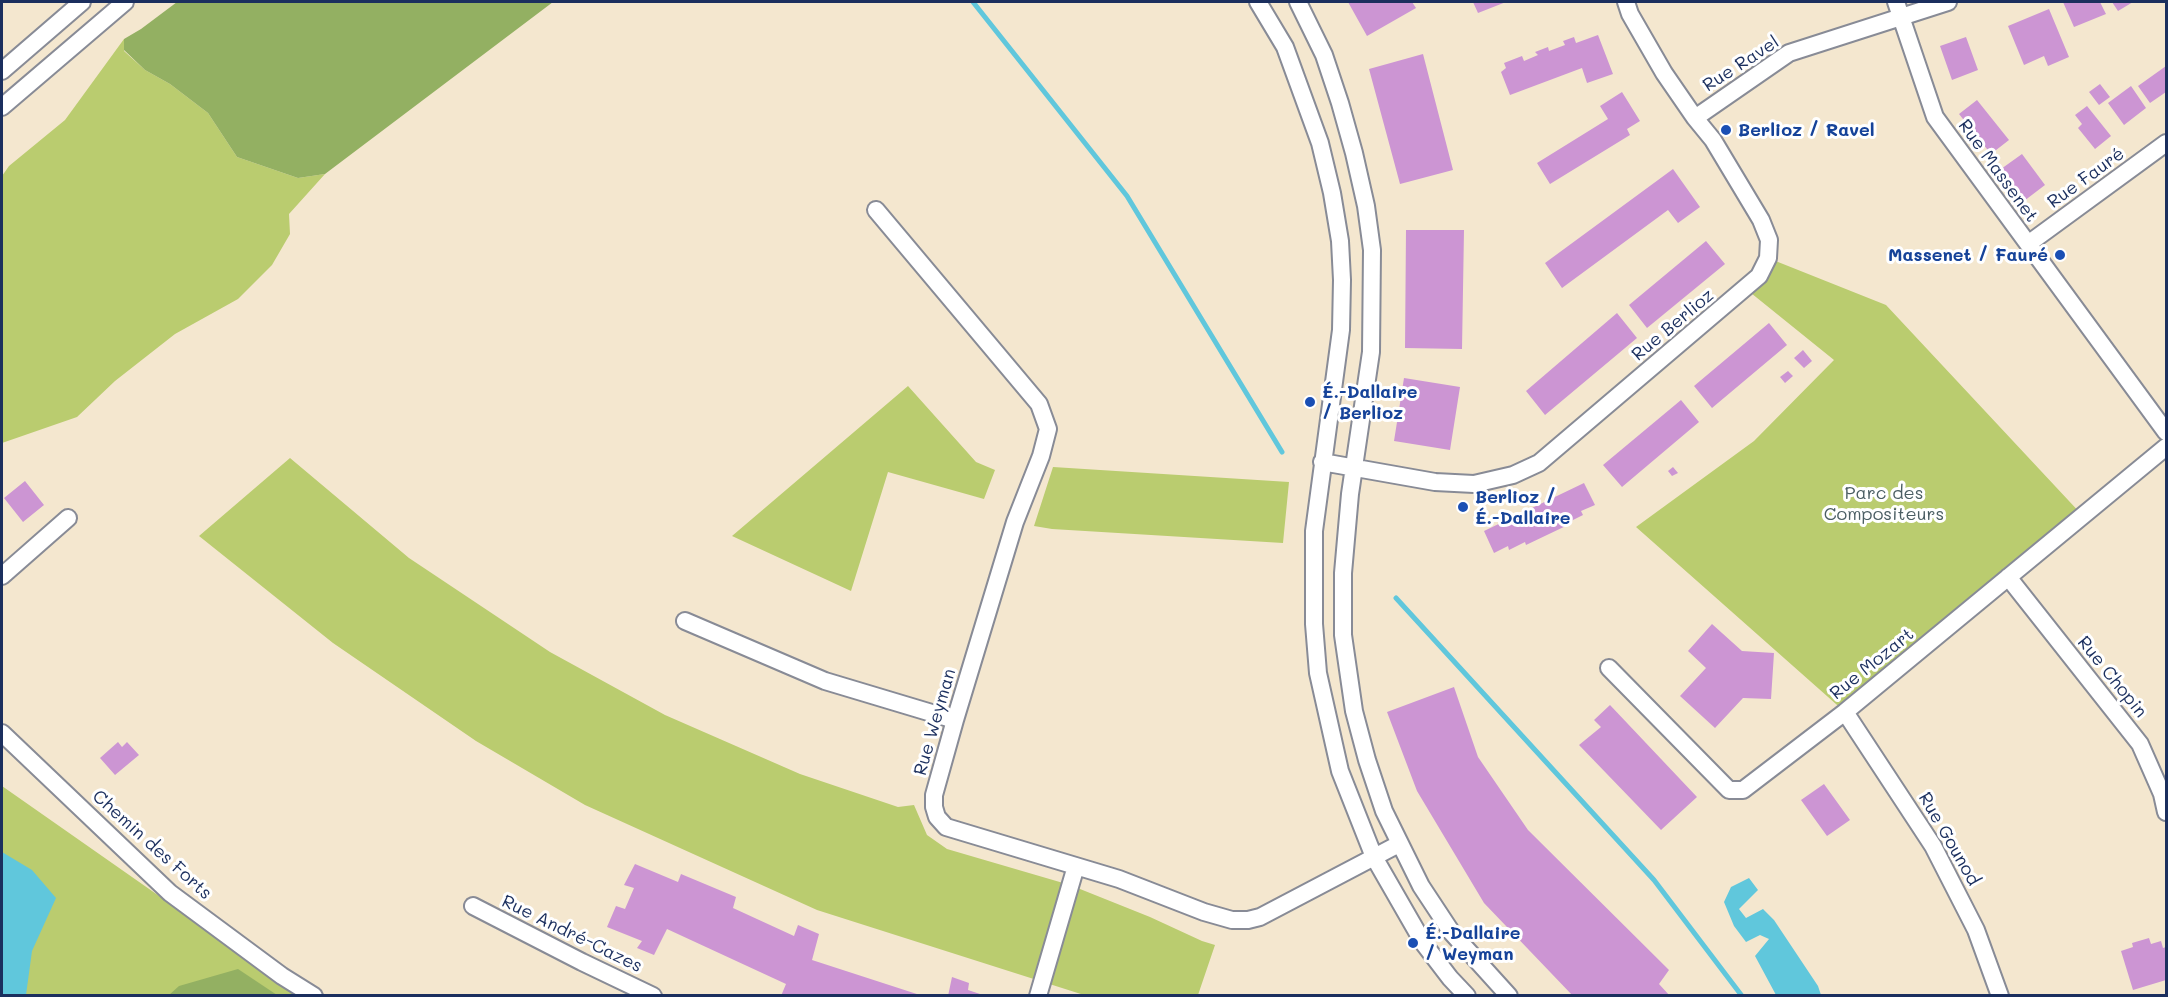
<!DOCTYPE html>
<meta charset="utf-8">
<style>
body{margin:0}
#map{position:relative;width:2168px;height:997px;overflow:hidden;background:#f4e7cf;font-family:Mali,sans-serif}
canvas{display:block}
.frame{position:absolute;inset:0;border:3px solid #1b2f5e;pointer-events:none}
</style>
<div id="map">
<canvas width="2168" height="997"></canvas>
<div class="frame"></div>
</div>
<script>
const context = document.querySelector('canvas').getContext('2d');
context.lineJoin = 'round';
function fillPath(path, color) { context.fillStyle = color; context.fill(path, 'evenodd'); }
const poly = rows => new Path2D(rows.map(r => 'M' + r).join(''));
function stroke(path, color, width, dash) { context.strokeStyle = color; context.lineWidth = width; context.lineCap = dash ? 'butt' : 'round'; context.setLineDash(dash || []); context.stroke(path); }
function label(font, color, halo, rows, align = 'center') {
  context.font = font + ' Mali,sans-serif'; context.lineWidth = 6; context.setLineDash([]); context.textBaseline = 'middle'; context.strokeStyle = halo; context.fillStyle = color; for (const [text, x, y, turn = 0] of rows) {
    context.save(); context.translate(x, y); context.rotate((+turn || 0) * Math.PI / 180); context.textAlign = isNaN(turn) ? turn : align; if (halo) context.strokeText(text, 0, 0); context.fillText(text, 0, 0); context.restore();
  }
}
const green = poly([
 [124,39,124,51,145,70,170,84,208,113,237,157,298,178,325,174,289,214,290,234,272,265,238,299,175,334,115,381,77,417,2,443,2,176,9,166,65,120],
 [1768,258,1886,305,2083,516,1845,712,1636,527,1754,441,1834,360,1746,289],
 [908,386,976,462,995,470,984,499,888,472,851,591,732,536],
 [290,458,409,558,550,652,665,715,800,774,898,807,914,805,927,835,947,849,1070,885,1150,917,1202,941,1215,945,1198,995,1084,995,817,910,585,805,476,741,333,643,199,536],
 [1053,467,1289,482,1283,543,1052,529,1034,526],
 [2,786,162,898,309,995,2,995]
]);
const forest = poly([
 [177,2,553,2,325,174,298,178,237,157,208,113,170,84,145,70,124,50,124,39,141,29],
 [238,969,277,995,169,995,179,986]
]);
const water = poly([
 [2,852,32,870,56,898,32,951,26,995,2,995],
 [1749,878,1758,890,1739,909,1746,918,1763,909,1774,920,1818,986,1821,995,1776,995,1755,956,1769,939,1760,935,1746,942,1734,926,1724,902,1731,887]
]);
const stream = poly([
 [973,2,1127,196,1282,452],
 [1396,598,1654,880,1742,996]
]);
const building = poly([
 [1348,2,1412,2,1416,8,1367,36],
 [1473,2,1506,2,1478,13],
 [2063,2,2100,2,2106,14,2074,27],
 [2112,2,2133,2,2118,11],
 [2049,9,2069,57,2048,66,2044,56,2024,65,2008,26],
 [1598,35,1613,74,1587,83,1582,68,1510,95,1501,72,1506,68,1504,63,1522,56,1524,61,1538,55,1535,52,1548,47,1549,51,1565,45,1563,41,1574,37,1576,43],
 [1966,37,1978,70,1952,80,1940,46],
 [1423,54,1453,170,1400,184,1369,69],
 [2166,66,2166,92,2150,103,2138,86],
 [2100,84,2110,97,2099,105,2089,92],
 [2131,86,2146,108,2124,125,2108,103],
 [1622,92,1640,121,1627,129,1630,135,1550,184,1537,163,1608,119,1600,106],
 [1977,100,2009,140,1991,154,1959,114],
 [2087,106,2111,136,2095,149,2078,128,2082,124,2075,115],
 [2022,154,2045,185,2024,201,2001,169],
 [1673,169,1700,207,1678,223,1668,210,1562,288,1545,263],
 [1406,230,1464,230,1462,349,1405,348],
 [1706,241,1725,264,1647,328,1629,305],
 [1617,313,1637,338,1545,415,1526,391],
 [1769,323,1787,345,1712,408,1694,386],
 [1803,350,1812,361,1804,368,1794,358],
 [1788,371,1793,376,1785,383,1780,377],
 [1404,378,1460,387,1450,450,1394,441],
 [1681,400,1699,422,1622,487,1603,465],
 [1673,467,1678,473,1672,476,1668,471],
 [25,481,44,505,23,522,4,498],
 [1584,483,1595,505,1581,511,1583,515,1569,522,1570,524,1526,545,1525,542,1509,550,1508,546,1494,553,1484,531],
 [1712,624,1742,651,1774,653,1771,699,1743,698,1715,728,1680,696,1706,668,1688,651],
 [1454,687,1478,757,1528,830,1669,970,1659,984,1670,996,1573,996,1484,903,1417,791,1387,712],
 [1610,705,1697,797,1661,830,1579,745,1601,727,1594,720],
 [118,742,122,747,127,742,139,755,115,775,100,758],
 [1824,784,1850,820,1827,836,1801,800],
 [635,864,678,882,681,874,736,897,733,908,794,936,798,925,819,934,812,960,923,996,781,996,786,984,667,929,654,955,637,948,642,941,607,927,616,906,625,909,634,888,624,885],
 [2149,938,2151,944,2161,941,2163,948,2166,947,2166,980,2133,990,2121,951,2133,947,2132,943],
 [952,977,969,983,968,990,986,996,948,996]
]);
const minor = poly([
 [1258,2,1285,47,1320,143,1332,193,1340,241,1342,280,1341,330,1314,531,1314,624,1318,673,1340,771,1374,857,1424,944,1450,978,1467,996],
 [1298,2,1324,55,1340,103,1354,153,1366,206,1372,250,1371,352,1350,494,1343,573,1343,635,1354,711,1367,760,1384,811,1421,886,1452,933,1509,996],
 [1896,2,1935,117,2166,432],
 [2,71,82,2],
 [2,107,125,2],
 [1695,118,1789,53,1948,2],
 [876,210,1039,404,1048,429,1041,456,1015,522,955,720,934,795,934,807,937,817,946,827,1119,879,1204,912,1232,920,1248,920,1260,917,1399,844],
 [2028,244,2166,143],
 [1322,462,1435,482,1474,484,1513,475,1539,463,1759,276,1768,258,1769,240,1761,220,1713,140,1695,118,1664,73,1630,14,1626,2],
 [2,576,68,518],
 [2008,577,2140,744,2162,794,2166,812],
 [685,621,825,681,955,720],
 [1609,668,1729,790,1743,790,1845,712,2166,447],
 [1845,712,1933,846,1976,930,2000,996],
 [2,733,170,893,282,976,314,996],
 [473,906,582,962,653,996],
 [1038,996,1076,866]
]);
const markers = [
 [1726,130,6,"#1a4fb4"],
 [2060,255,6,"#1a4fb4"],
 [1310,402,6,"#1a4fb4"],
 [1463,507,6,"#1a4fb4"],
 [1413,943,6,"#1a4fb4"]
];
const streetNames = [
 ["Rue Ravel",1741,64,-33],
 ["Rue Massenet",1998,171,54],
 ["Rue Fauré",2086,178,-36],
 ["Rue Berlioz",1673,325,-40],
 ["Rue Mozart",1872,664,-39],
 ["Rue Chopin",2112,677,51],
 ["Rue Weyman",935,722,-74],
 ["Rue Gounod",1949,839,60],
 ["Chemin des Forts",152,845,42],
 ["Rue André-Cazes",572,934,26]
];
const transitNames = [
 ["Berlioz / Ravel",1738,130],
 ["Massenet / Fauré",2048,255,"right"],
 ["É.-Dallaire",1322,392],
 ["/ Berlioz",1322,413],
 ["Berlioz /",1475,497],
 ["É.-Dallaire",1475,518],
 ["É.-Dallaire",1425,933],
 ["/ Weyman",1425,954]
];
const parkNames = [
 ["Parc des",1884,493],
 ["Compositeurs",1884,514]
];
fillPath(green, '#bacc6f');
fillPath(forest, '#93b062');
fillPath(water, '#60c7dc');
stroke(stream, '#60c7dc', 5);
fillPath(building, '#cc95d3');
stroke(minor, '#888b96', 20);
stroke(minor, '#fff', 16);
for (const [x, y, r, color] of markers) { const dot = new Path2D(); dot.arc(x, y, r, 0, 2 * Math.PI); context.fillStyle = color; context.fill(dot); stroke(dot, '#fff', 2); }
label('18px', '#1b2f5e', '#fff', streetNames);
label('bold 18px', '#164399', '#fff', transitNames, 'left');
label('18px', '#4b5e63', '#fff', parkNames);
</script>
